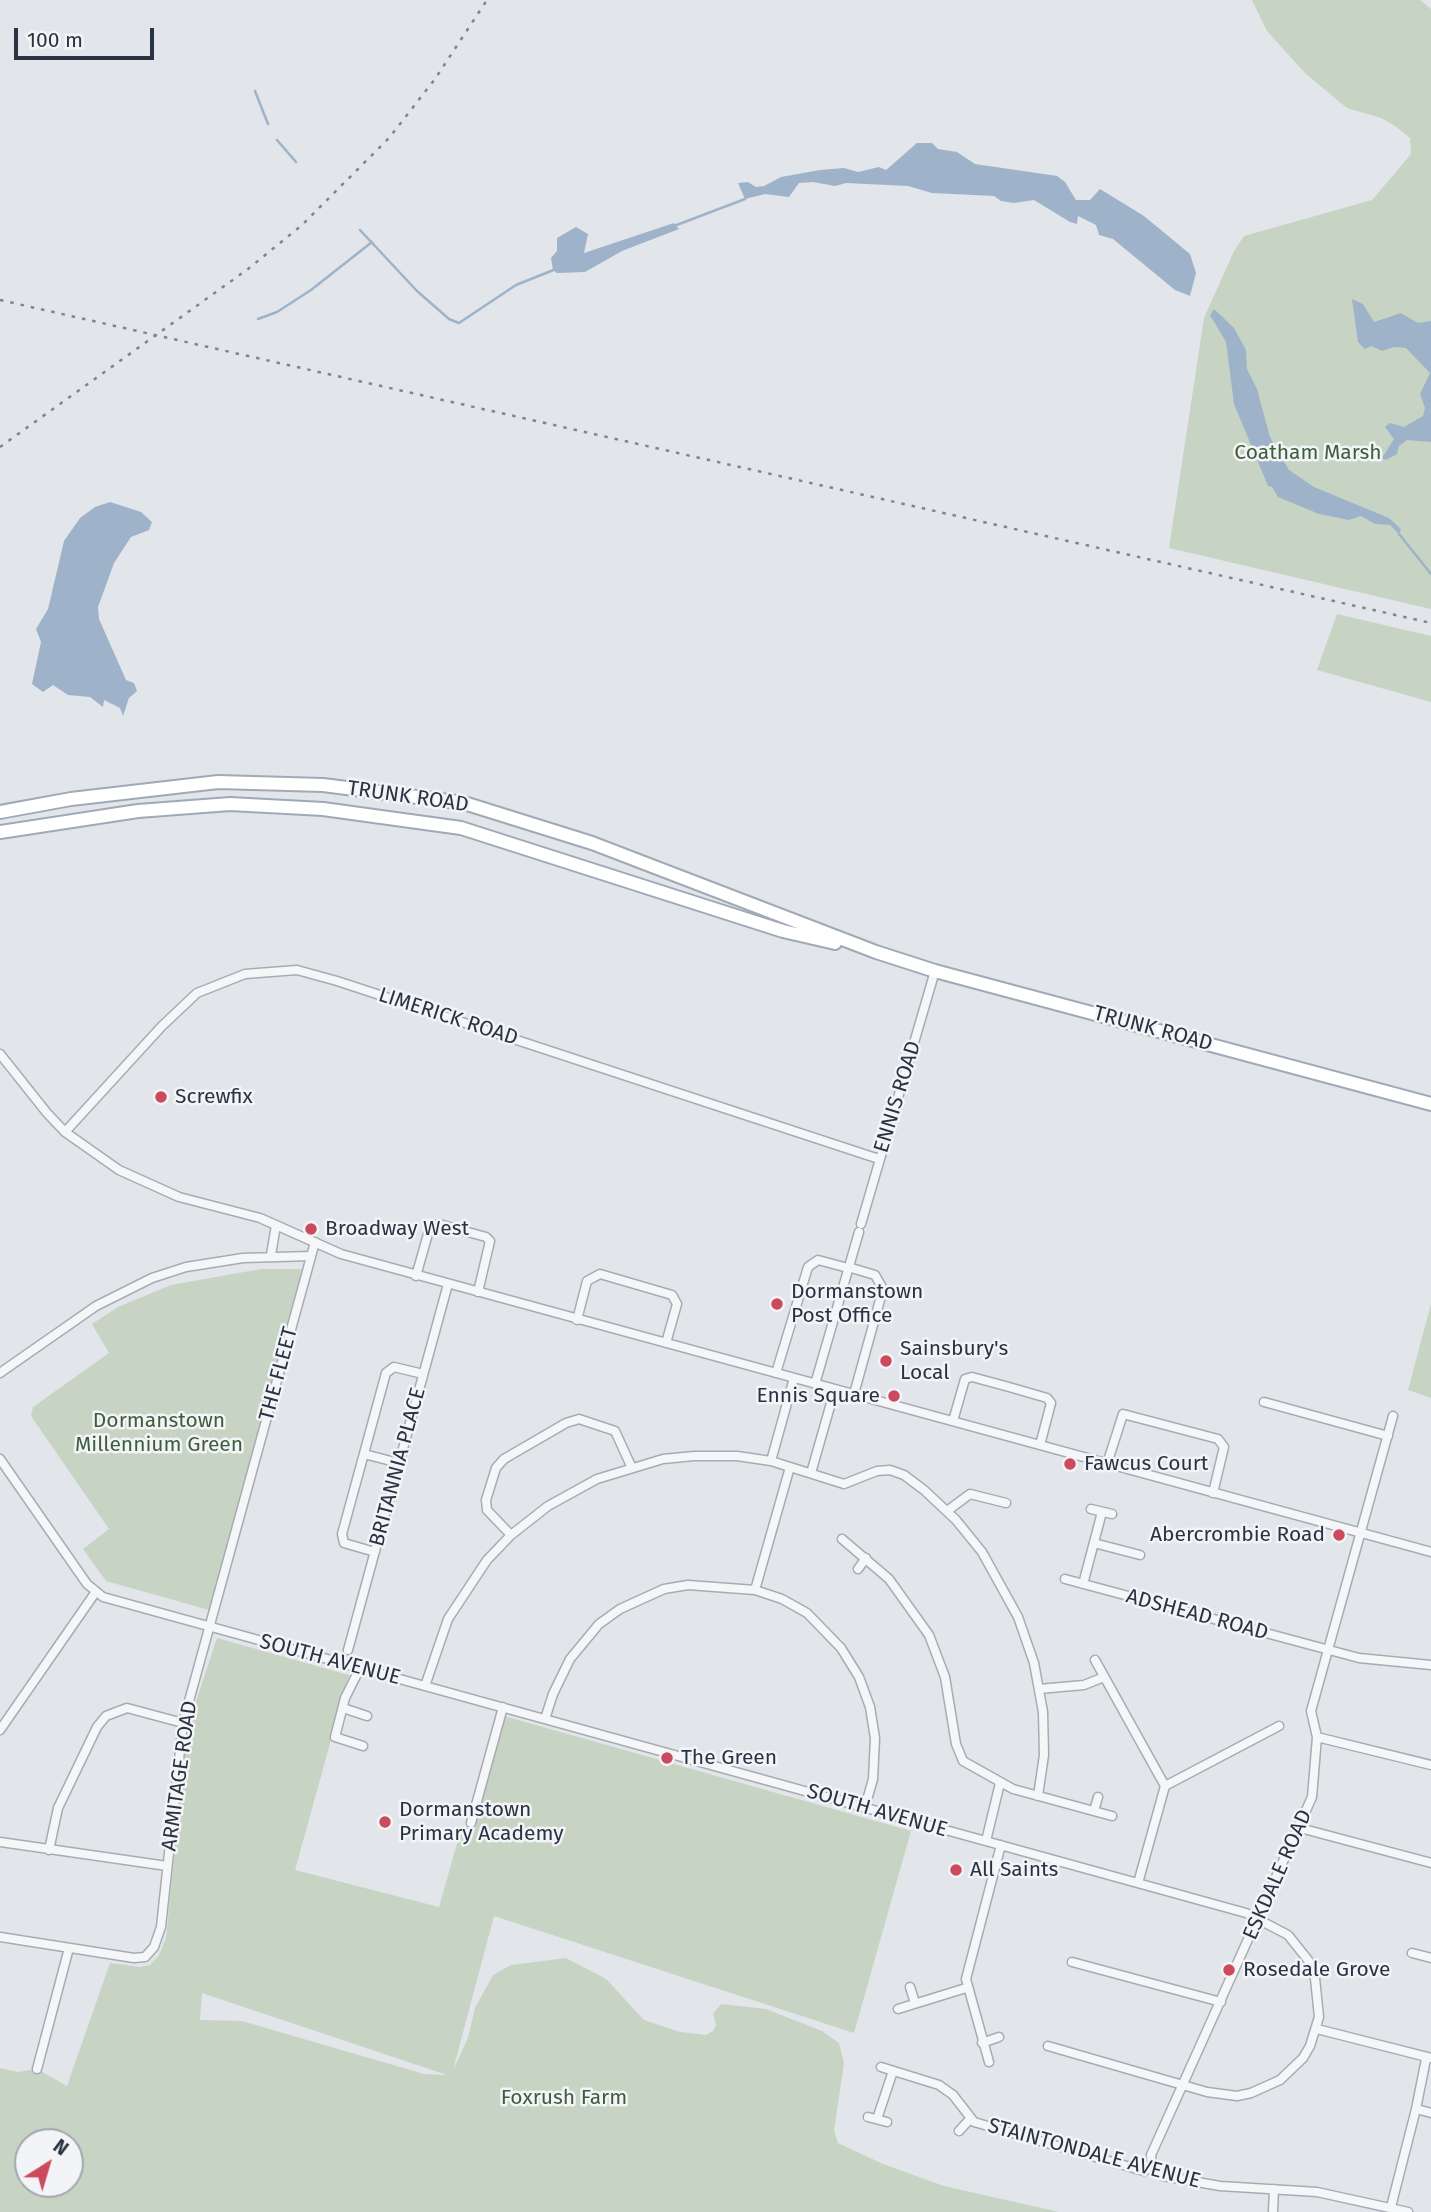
<!DOCTYPE html>
<style>
body{margin:0}
#map{position:relative;width:1431px;height:2212px;overflow:hidden;background:#e2e5ea;font-family:"Fira Sans",sans-serif}
canvas{display:block}
.north{position:absolute;left:14px;top:2128px;width:70px;height:70px;box-sizing:border-box;background:#f2f4f7;border:2px solid #a2a7af;border-radius:50%;rotate:37deg;font-size:19px;font-weight:700;line-height:28px;text-align:center;color:#2a3342}
.north::after{content:'';display:block;margin:auto;width:24px;height:32px;background:#cc4a5d;clip-path:polygon(50% 0,100% 100%,50% 72%,0 100%)}
.scale{position:absolute;left:14px;top:28px;width:140px;height:32px;box-sizing:border-box;border:4px solid #2a3342;border-top:0;padding-left:9px;font-size:21px;line-height:24px;white-space:nowrap;color:#2a3342;-webkit-text-stroke:5px #f2f4f7;paint-order:stroke}
</style>
<div id="map">
<canvas width="1431" height="2212"></canvas>
<div class="north">N</div>
<div class="scale">100 m</div>
</div>
<script>
const context = document.querySelector('canvas').getContext('2d');
context.lineJoin = 'round';
function fillPath(path, color) { context.fillStyle = color; context.fill(path, 'evenodd'); }
const poly = rows => new Path2D(rows.map(r => 'M' + r).join(''));
function stroke(path, color, width, dash) { context.strokeStyle = color; context.lineWidth = width; context.lineCap = dash ? 'butt' : 'round'; context.setLineDash(dash || []); context.stroke(path); }
function label(font, color, halo, rows, align = 'center') {
  context.font = font + ' "Fira Sans",sans-serif'; context.lineWidth = 5; context.setLineDash([]); context.textBaseline = 'middle'; context.strokeStyle = halo; context.fillStyle = color; for (const [text, x, y, turn = 0] of rows) {
    context.save(); context.translate(x, y); context.rotate((+turn || 0) * Math.PI / 180); context.textAlign = isNaN(turn) ? turn : align; if (halo) context.strokeText(text, 0, 0); context.fillText(text, 0, 0); context.restore();
  }
}
const green = poly([
 [1252,0,1420,0,1431,9,1431,609,1169,548,1204,318,1234,251,1244,236,1372,200,1411,154,1410,138,1395,126,1381,118,1347,108,1306,74,1267,31],
 [1337,614,1431,636,1431,702,1317,670],
 [261,1269,302,1269,209,1610,106,1581,83,1549,109,1529,31,1416,33,1407,109,1353,92,1324,118,1307,171,1285],
 [1431,1304,1431,1398,1408,1390],
 [217,1638,349,1675,295,1870,439,1907,462,1826,474,1830,504,1716,911,1831,854,2033,494,1916,453,2070,468,2038,475,2008,493,1975,511,1965,566,1958,606,1979,644,2020,680,2032,706,2035,713,2031,716,2025,713,2014,721,2004,766,2009,822,2031,839,2043,844,2063,834,2131,838,2143,883,2164,944,2186,1059,2212,0,2212,0,2068,18,2072,37,2069,67,2086,110,1963,140,1967,150,1965,159,1955,166,1938,187,1729],
 [202,1993,447,2075,424,2074,242,2021,200,2020],
 [28,2142,70,2142,70,2184,28,2184]
]);
const water = poly([
 [917,143,932,143,938,149,957,152,975,164,1057,176,1065,182,1076,200,1090,200,1100,189,1144,216,1190,254,1196,273,1190,296,1175,290,1113,239,1099,235,1096,225,1078,216,1077,224,1070,222,1034,200,1014,203,1001,201,994,196,932,193,908,186,846,183,835,186,813,182,799,183,789,197,765,194,745,199,738,183,748,182,756,187,764,186,781,177,820,170,844,168,858,172,879,167,886,170],
 [674,223,679,229,622,251,585,272,557,273,553,270,551,258,557,251,557,238,576,227,588,234,584,253],
 [1352,299,1363,304,1374,322,1401,313,1418,323,1431,321,1431,442,1407,440,1399,446,1397,454,1386,460,1382,458,1394,439,1385,427,1390,423,1404,427,1423,416,1425,408,1420,394,1430,373,1406,348,1394,347,1382,351,1371,346,1365,349,1358,342],
 [1214,309,1234,328,1246,350,1247,369,1257,389,1270,437,1289,470,1314,487,1389,518,1401,529,1399,534,1390,525,1375,524,1361,516,1349,520,1319,514,1278,497,1272,487,1268,486,1234,404,1226,342,1210,315],
 [110,502,141,512,152,522,149,530,131,537,114,563,98,607,99,619,126,680,134,683,137,691,129,698,123,716,120,708,104,700,103,707,90,697,68,695,53,685,43,692,32,684,41,642,36,629,48,609,64,541,80,518,95,507]
]);
const stream = poly([
 [255,91,268,124],
 [277,140,296,162],
 [674,226,745,199],
 [360,230,417,291,449,319,459,323,516,285,556,269],
 [258,319,277,312,311,290,372,242],
 [1399,534,1431,574]
]);
const minor = poly([
 [0,1054,47,1113,65,1132,119,1170,179,1197,260,1218,341,1254,1431,1552],
 [65,1132,162,1026,197,993,245,974,297,970,337,981,879,1159],
 [861,1224,935,971],
 [271,1255,276,1225],
 [848,1267,875,1275,883,1289,854,1394],
 [416,1276,430,1227,439,1224,486,1237,490,1241,478,1292],
 [577,1320,587,1281,600,1274,672,1295,677,1304,666,1343],
 [0,1373,96,1306,152,1278,186,1267,243,1258,311,1256],
 [776,1373,808,1267,818,1260,848,1268],
 [815,1384,859,1232],
 [1264,1402,1388,1436],
 [953,1421,965,1379,972,1377,1009,1387,1047,1398,1051,1403,1040,1445],
 [364,1454,399,1463],
 [0,1459,87,1584,103,1597,1246,1913,1288,1935,1308,1960,1315,1978,1319,2017,1310,2046,1303,2058,1280,2080,1251,2093,1237,2096,1207,2092,1048,2046],
 [771,1461,794,1378],
 [1107,1464,1123,1414,1218,1439,1224,1447,1213,1493],
 [811,1473,835,1389],
 [1091,1509,1112,1514],
 [947,1511,970,1494,1006,1503],
 [511,1535,487,1510,486,1500,496,1468,504,1459,566,1423,579,1419,615,1431,631,1466],
 [842,1539,889,1579,929,1635,945,1677,956,1744,963,1761,1013,1789,1112,1816],
 [1094,1543,1140,1555],
 [375,1552,344,1543,342,1534,386,1373,394,1367,423,1374],
 [858,1569,866,1558],
 [1065,1579,1359,1658,1431,1665],
 [1083,1584,1102,1512],
 [755,1590,790,1467],
 [348,1650,448,1284],
 [1095,1660,1165,1786,1138,1883],
 [360,1668,345,1698,335,1737,363,1746],
 [425,1686,448,1619,487,1560,511,1535,548,1506,597,1479,663,1459,694,1456,737,1456,771,1461,844,1484,877,1471,890,1470,904,1475,924,1490,956,1520,982,1552,1018,1617,1034,1663,1043,1712,1044,1755,1038,1796],
 [1039,1689,1084,1685,1104,1677],
 [343,1708,367,1716],
 [545,1719,553,1694,570,1659,599,1624,620,1609,664,1589,688,1585,755,1590,782,1599,807,1613,841,1648,859,1677,870,1707,875,1738,873,1779,865,1807],
 [0,1730,95,1593],
 [1317,1737,1431,1765],
 [1165,1786,1279,1726],
 [1094,1811,1098,1797],
 [471,1823,503,1707],
 [1300,1828,1431,1863],
 [986,1841,1000,1783],
 [0,1842,167,1866],
 [49,1850,58,1808,97,1727,106,1716,127,1708,183,1723],
 [0,1937,134,1958,145,1957,154,1947,161,1927,183,1723,315,1242],
 [1412,1953,1431,1958],
 [1072,1962,1221,2002],
 [910,1987,915,2003],
 [898,2009,966,1988],
 [1317,2029,1431,2058],
 [982,2043,999,2037],
 [1426,2059,1416,2109,1431,2113],
 [989,2062,966,1979,1001,1845],
 [881,2067,939,2085,953,2095,974,2122,1144,2171,1152,2167],
 [37,2069,69,1948],
 [868,2117,887,2122],
 [877,2119,893,2071],
 [959,2131,970,2119],
 [1152,2167,1151,2155,1312,1797,1317,1737,1311,1711,1393,1416],
 [1152,2167,1163,2176,1220,2186,1317,2192,1408,2212],
 [1391,2207,1416,2109],
 [1273,2212,1274,2189]
]);
const primary = poly([
 [0,812,71,799,218,782,323,785,464,803,592,843,876,952,935,971,1431,1104],
 [0,832,138,811,230,804,323,809,461,828,783,931,835,943]
]);
const rail = poly([
 [0,300,1431,623],
 [0,447,248,269,302,225,389,138,435,79,487,0]
]);
const markers = [
 [161,1097,7,"#cc4a5d"],
 [311,1229,7,"#cc4a5d"],
 [777,1304,7,"#cc4a5d"],
 [886,1361,7,"#cc4a5d"],
 [894,1396,7,"#cc4a5d"],
 [1070,1464,7,"#cc4a5d"],
 [1339,1535,7,"#cc4a5d"],
 [667,1758,7,"#cc4a5d"],
 [385,1822,7,"#cc4a5d"],
 [956,1870,7,"#cc4a5d"],
 [1229,1970,7,"#cc4a5d"]
];
const parkNames = [
 ["Coatham Marsh",1308,453],
 ["Dormanstown",159,1421],
 ["Millennium Green",159,1445],
 ["Foxrush Farm",564,2098]
];
const streetNames = [
 ["TRUNK ROAD",408,797,8],
 ["LIMERICK ROAD",448,1017,18],
 ["TRUNK ROAD",1153,1029,15],
 ["ENNIS ROAD",898,1097,-73],
 ["THE FLEET",279,1374,-75],
 ["BRITANNIA PLACE",398,1467,-75],
 ["ADSHEAD ROAD",1197,1615,15],
 ["SOUTH AVENUE",330,1660,15],
 ["ARMITAGE ROAD",180,1776,-82],
 ["SOUTH AVENUE",877,1811,16],
 ["ESKDALE ROAD",1278,1875,-66],
 ["STAINTONDALE AVENUE",1094,2154,15]
];
const poiNames = [
 ["Screwfix",175,1097],
 ["Broadway West",325,1229],
 ["Dormanstown",791,1292],
 ["Post Office",791,1316],
 ["Sainsbury's",900,1349],
 ["Local",900,1373],
 ["Ennis Square",880,1396,"right"],
 ["Fawcus Court",1084,1464],
 ["Abercrombie Road",1325,1535,"right"],
 ["The Green",681,1758],
 ["Dormanstown",399,1810],
 ["Primary Academy",399,1834],
 ["All Saints",970,1870],
 ["Rosedale Grove",1243,1970]
];
fillPath(green, '#c7d4c3');
fillPath(water, '#9eb3c9');
stroke(stream, '#9eb3c9', 2.5);
stroke(minor, '#a7acb4', 11);
stroke(primary, '#a1a9b6', 16);
stroke(minor, '#f5f6f8', 8);
stroke(primary, '#fff', 12);
stroke(rail, '#7c8594', 2.5, [3.5, 7]);
for (const [x, y, r, color] of markers) { const dot = new Path2D(); dot.arc(x, y, r, 0, 2 * Math.PI); context.fillStyle = color; context.fill(dot); stroke(dot, '#f2f4f7', 2.5); }
label('21px', '#3f5d38', '#f2f4f7', parkNames);
label('21px', '#2a3342', '#f2f4f7', streetNames);
label('21px', '#2a3342', '#f2f4f7', poiNames, 'left');
</script>
